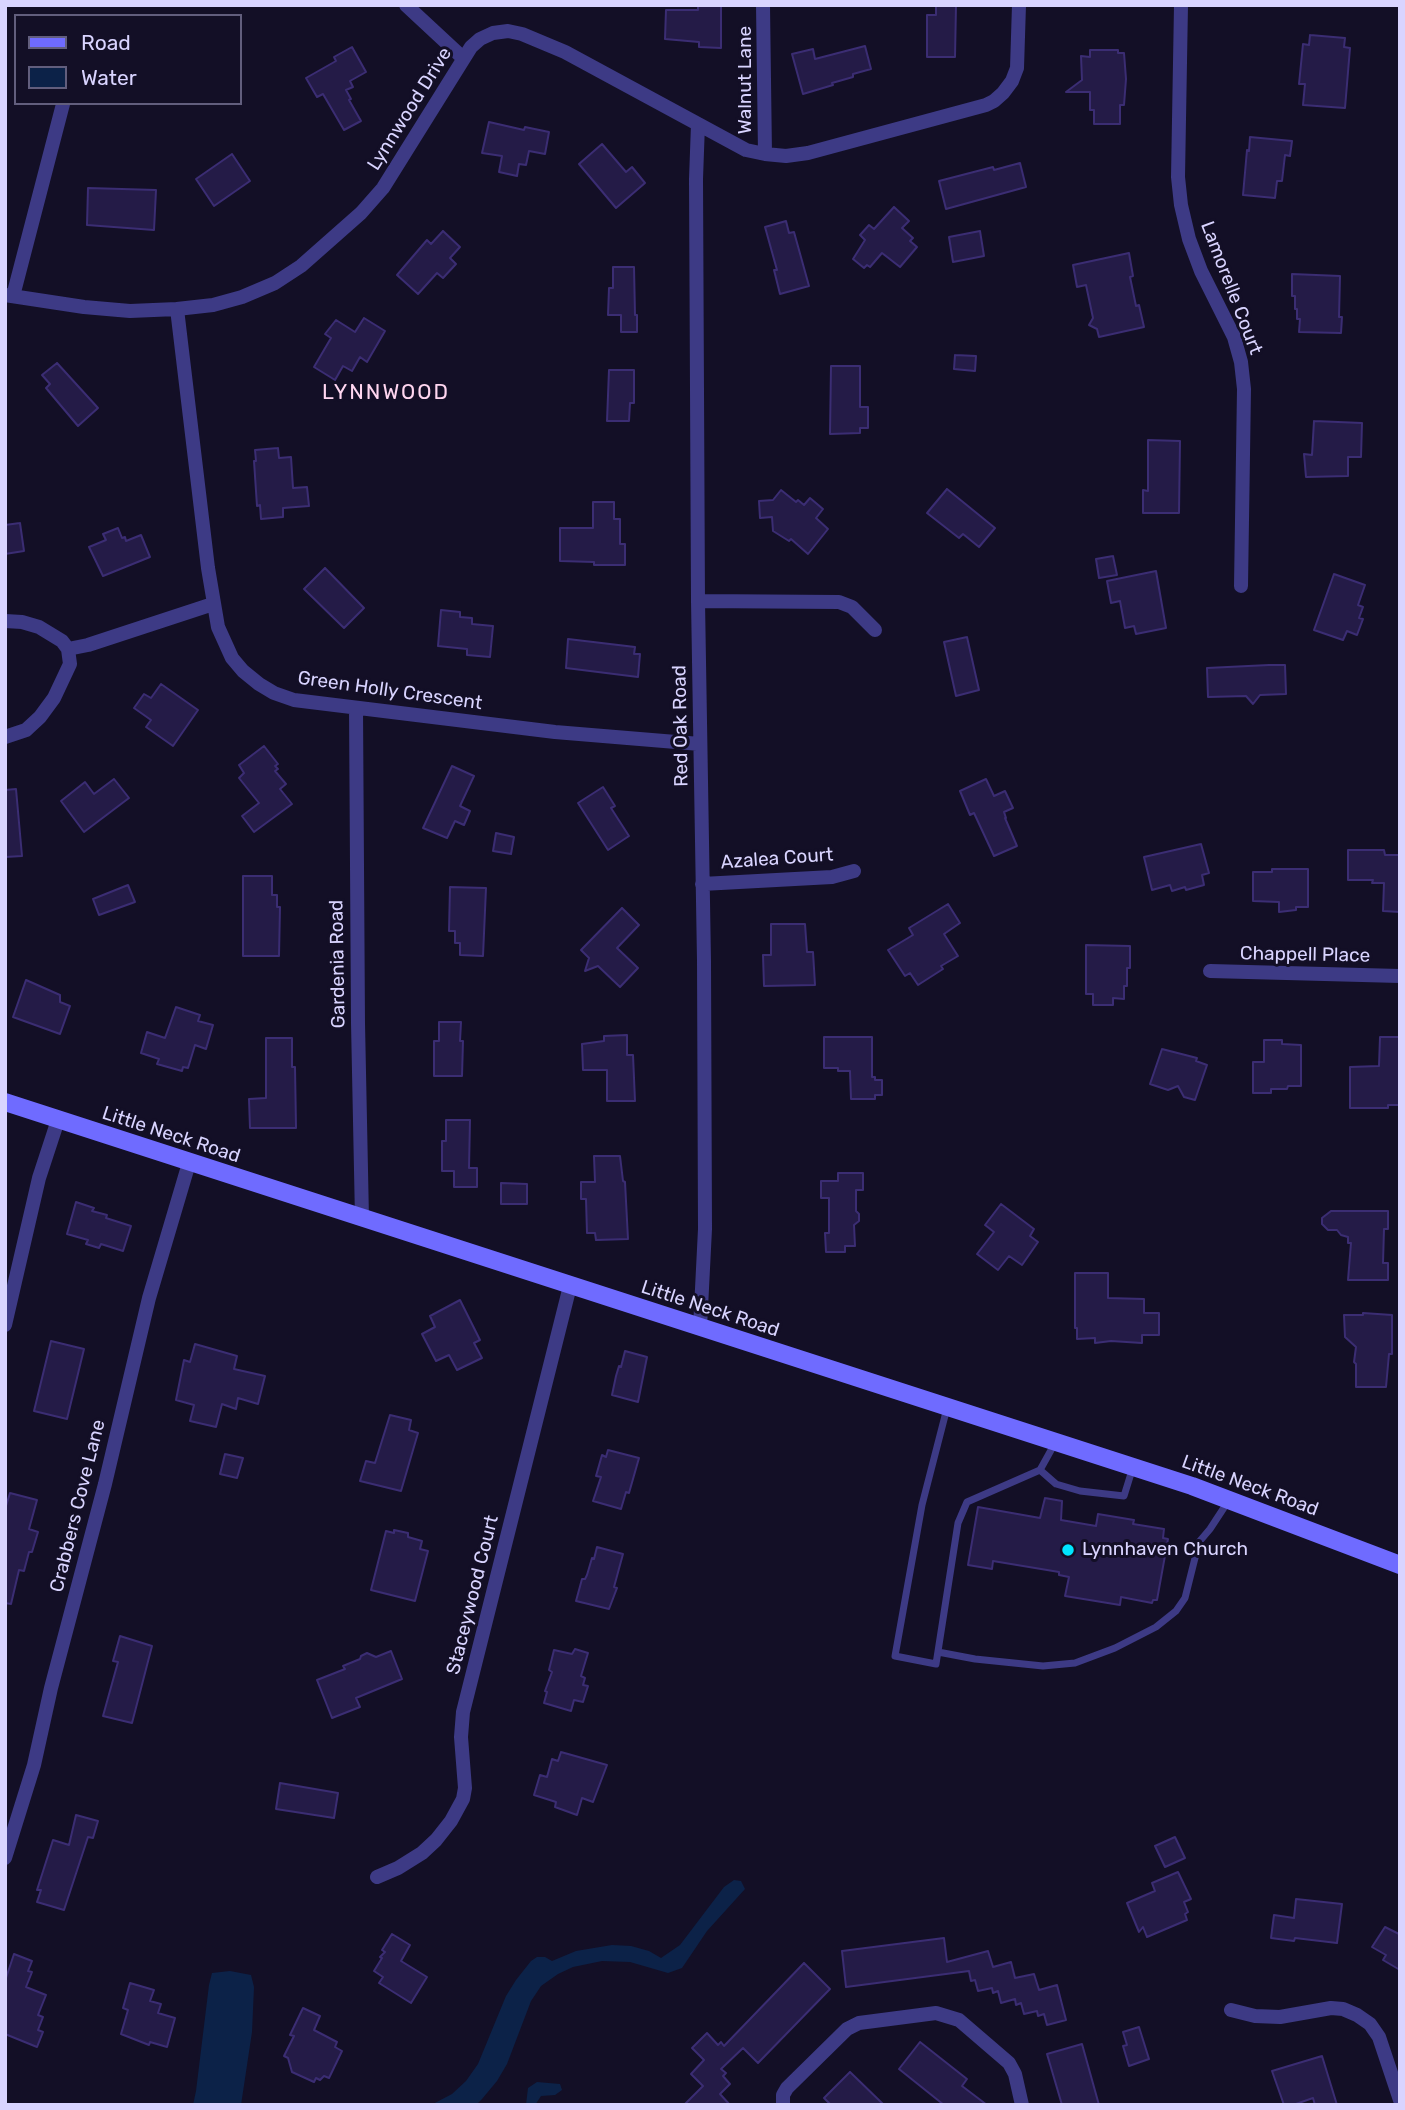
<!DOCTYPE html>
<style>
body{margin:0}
#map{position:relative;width:1405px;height:2110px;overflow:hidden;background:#130f26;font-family:Rubik,sans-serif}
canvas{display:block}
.frame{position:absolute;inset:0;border:7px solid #d9d4ff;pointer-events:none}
.legend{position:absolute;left:14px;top:14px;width:228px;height:91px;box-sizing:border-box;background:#130f26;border:2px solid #625e7d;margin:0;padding:9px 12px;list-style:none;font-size:21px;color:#d9d4ff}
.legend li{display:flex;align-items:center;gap:14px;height:35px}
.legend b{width:35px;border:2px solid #625e7d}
</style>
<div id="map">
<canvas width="1405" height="2110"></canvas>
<div class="frame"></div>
<ul class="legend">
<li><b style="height:9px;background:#6f6bff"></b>Road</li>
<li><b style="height:19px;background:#0c2248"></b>Water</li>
</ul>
</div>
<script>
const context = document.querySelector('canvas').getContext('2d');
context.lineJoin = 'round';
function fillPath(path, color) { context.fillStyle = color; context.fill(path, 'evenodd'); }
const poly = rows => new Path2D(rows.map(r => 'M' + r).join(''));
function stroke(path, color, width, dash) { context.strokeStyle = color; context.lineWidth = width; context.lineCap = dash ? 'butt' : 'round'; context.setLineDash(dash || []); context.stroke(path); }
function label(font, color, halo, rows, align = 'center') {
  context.font = font + ' Rubik,sans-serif'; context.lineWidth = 6; context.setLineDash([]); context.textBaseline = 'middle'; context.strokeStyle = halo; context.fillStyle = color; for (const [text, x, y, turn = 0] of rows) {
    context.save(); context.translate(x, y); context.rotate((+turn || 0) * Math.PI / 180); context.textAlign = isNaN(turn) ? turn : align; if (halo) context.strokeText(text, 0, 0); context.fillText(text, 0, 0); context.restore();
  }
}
const water = poly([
 [734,1880,741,1881,745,1889,707,1931,682,1968,668,1973,630,1962,602,1961,573,1967,558,1974,541,1986,531,2001,507,2064,497,2081,482,2099,476,2105,431,2105,452,2094,466,2081,478,2064,506,1996,516,1980,531,1961,537,1957,545,1957,552,1961,576,1951,612,1945,631,1946,649,1951,661,1958,680,1945,724,1887],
 [230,1971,251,1975,254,1987,252,2032,241,2105,193,2105,196,2091,209,1985,212,1973],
 [537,2082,560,2084,562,2090,555,2095,541,2096,535,2105,526,2105,528,2088]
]);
const building = poly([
 [698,5,721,5,721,48,699,47,699,42,665,39,666,10,698,10,698,5],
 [936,5,956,5,955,57,927,57,927,15,936,15,936,5],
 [1310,35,1345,38,1344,47,1350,48,1345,108,1303,105,1305,84,1299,84,1303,44,1309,45,1310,35],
 [865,46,871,69,853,74,853,77,832,83,833,85,803,94,792,54,813,49,815,59,865,46],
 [352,47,366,72,350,81,353,87,346,90,351,99,349,100,361,121,344,130,323,94,317,97,306,78,336,61,334,57,352,47],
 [1090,50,1118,50,1118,53,1124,53,1126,79,1124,105,1120,105,1120,124,1094,124,1094,110,1090,110,1090,92,1066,92,1082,80,1081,56,1090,57,1090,50],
 [489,122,524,130,525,127,549,132,545,154,529,151,526,165,519,164,517,176,499,172,502,156,482,153,489,122],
 [1250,137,1292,141,1290,156,1285,155,1282,181,1277,181,1275,198,1243,195,1247,150,1249,151,1250,137],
 [602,144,626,172,632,167,645,183,616,208,579,164,602,144],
 [232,154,250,181,214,206,196,179,232,154],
 [1020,163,1026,187,946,209,939,181,993,167,994,170,1020,163],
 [88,188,156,190,154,230,87,225,88,188],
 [894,207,909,221,902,228,913,238,910,241,917,247,900,267,882,253,870,267,867,265,864,268,853,259,865,240,860,235,869,225,874,229,894,207],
 [786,221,789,233,794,232,809,286,780,294,774,270,777,270,765,227,786,221],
 [443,231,460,247,450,258,456,264,443,278,437,273,418,294,397,275,427,240,431,244,443,231],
 [980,231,984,256,953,262,949,237,980,231],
 [1129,253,1133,276,1130,277,1136,306,1139,305,1144,327,1099,337,1097,329,1089,325,1093,318,1086,285,1077,287,1073,265,1129,253],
 [613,267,634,267,635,315,637,315,637,332,621,332,621,315,608,315,609,288,613,288,613,267],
 [1292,274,1340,276,1339,317,1342,317,1341,333,1299,332,1300,319,1297,319,1297,309,1295,309,1295,296,1292,296,1292,274],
 [364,318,385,331,367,362,360,357,352,371,343,366,335,380,314,367,331,338,325,334,336,320,355,332,364,318],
 [955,355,976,356,975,371,954,369,955,355],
 [57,363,98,408,78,426,46,388,50,384,42,375,57,363],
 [831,366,860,366,860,407,868,407,868,428,860,428,860,433,830,434,831,366],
 [609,370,634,370,634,403,630,403,629,421,607,421,609,370],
 [1314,421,1362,423,1361,457,1348,457,1348,476,1306,477,1304,454,1312,455,1314,421],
 [1148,440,1180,441,1179,513,1143,513,1143,490,1148,491,1148,440],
 [278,448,279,458,291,457,293,488,307,487,309,506,283,508,283,517,261,519,260,505,257,506,254,461,256,461,255,450,278,448],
 [947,489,995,528,979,547,963,534,959,538,927,513,947,489],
 [781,490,796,502,798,500,804,505,810,498,823,509,816,518,828,529,808,554,791,539,789,541,773,531,772,517,760,518,759,501,773,500,781,490],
 [593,502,614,502,614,519,620,519,620,544,625,544,625,565,594,565,594,562,560,561,560,528,593,528,593,502],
 [20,523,24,551,5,554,5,525,20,523],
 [118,528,122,538,125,537,126,541,141,535,150,557,103,576,89,547,106,540,103,534,118,528],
 [1113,556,1117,575,1099,578,1096,559,1113,556],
 [325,568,364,608,344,628,304,589,325,568],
 [1156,571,1166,628,1136,634,1134,626,1125,628,1120,601,1111,603,1107,581,1156,571],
 [1334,574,1365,585,1358,605,1363,607,1359,618,1363,619,1357,635,1347,631,1343,640,1314,630,1334,574],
 [441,610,460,612,460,617,472,618,472,624,493,626,490,657,467,655,467,649,438,646,441,610],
 [967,637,979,690,956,696,944,642,967,637],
 [568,639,635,647,634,654,640,654,638,677,566,668,568,639],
 [1269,665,1285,665,1286,694,1260,695,1253,704,1246,696,1208,697,1207,668,1269,665],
 [161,684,198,710,173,746,146,727,151,720,134,708,144,694,151,698,161,684],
 [264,746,278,764,275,766,278,769,275,771,286,784,280,789,292,804,254,832,242,816,259,803,239,778,244,773,239,765,264,746],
 [452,766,474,776,460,806,470,811,464,825,455,821,447,838,423,828,452,766],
 [114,779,129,798,84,832,61,801,85,782,94,794,114,779],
 [986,779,994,796,1005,791,1013,808,1004,812,1006,818,1005,818,1017,846,994,856,974,813,970,815,960,791,986,779],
 [603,787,615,806,611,808,629,836,608,850,578,803,603,787],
 [16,789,22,856,5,857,5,790,16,789],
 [496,833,514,837,511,854,493,851,496,833],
 [1201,844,1209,873,1202,875,1204,885,1186,890,1185,887,1172,891,1170,885,1152,890,1144,857,1201,844],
 [1348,850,1384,850,1385,855,1400,855,1400,912,1383,911,1384,883,1372,883,1373,880,1348,880,1348,850],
 [1272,869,1308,869,1308,907,1296,907,1296,910,1279,912,1279,902,1253,901,1253,872,1272,872,1272,869],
 [243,876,272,876,272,895,277,895,277,907,280,907,279,956,243,956,243,876],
 [128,885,135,902,99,915,93,899,128,885],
 [450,887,486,888,483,956,460,955,460,943,455,943,455,931,449,931,450,887],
 [948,904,960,923,944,934,958,956,941,966,943,969,918,985,910,973,905,976,888,950,913,935,909,928,948,904],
 [622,908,639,925,617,948,638,968,620,987,598,966,585,971,589,958,581,950,622,908],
 [771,924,805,924,807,952,813,952,815,985,764,986,763,955,771,955,771,924],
 [1086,945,1130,946,1130,968,1127,968,1127,986,1124,986,1124,999,1113,998,1113,1005,1093,1005,1093,994,1086,994,1086,945],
 [26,980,60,995,60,1002,70,1006,60,1034,13,1017,26,980],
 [176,1007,200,1015,198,1021,213,1025,206,1049,195,1045,188,1068,183,1067,182,1071,157,1064,159,1059,141,1053,147,1032,165,1038,176,1007],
 [439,1022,461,1022,460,1041,463,1041,462,1076,434,1076,434,1041,439,1041,439,1022],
 [627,1035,627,1055,633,1055,635,1101,607,1101,607,1070,583,1070,582,1044,604,1041,604,1036,627,1035],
 [824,1037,872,1037,872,1077,875,1077,875,1080,882,1080,882,1095,875,1095,875,1099,851,1099,850,1071,838,1071,838,1068,824,1068,824,1037],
 [1380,1037,1399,1037,1399,1105,1388,1105,1388,1108,1350,1108,1350,1067,1379,1066,1380,1037],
 [266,1038,292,1038,292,1067,295,1067,296,1128,250,1128,249,1099,266,1098,266,1038],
 [1264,1040,1282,1040,1282,1044,1301,1045,1301,1086,1288,1086,1287,1089,1271,1089,1271,1093,1253,1093,1253,1062,1264,1062,1264,1040],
 [1162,1049,1197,1058,1196,1061,1207,1065,1195,1100,1184,1097,1178,1086,1168,1090,1150,1084,1162,1049],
 [446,1120,470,1120,469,1168,477,1168,477,1187,454,1187,454,1171,442,1171,442,1141,446,1141,446,1120],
 [594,1156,620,1156,623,1181,625,1182,628,1239,596,1240,595,1233,587,1233,586,1199,581,1199,581,1182,595,1182,594,1156],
 [838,1173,863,1173,863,1190,856,1190,856,1211,859,1214,859,1221,854,1225,855,1246,845,1246,845,1252,826,1252,825,1233,829,1233,829,1198,821,1198,821,1181,838,1181,838,1173],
 [501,1183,527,1184,527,1204,501,1204,501,1183],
 [76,1202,94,1208,92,1211,107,1215,106,1218,131,1226,123,1251,101,1244,99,1248,86,1244,88,1240,67,1234,76,1202],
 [1001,1204,1034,1229,1030,1236,1038,1242,1022,1265,1009,1256,998,1270,977,1254,994,1232,985,1225,1001,1204],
 [1331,1211,1388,1211,1388,1229,1384,1229,1383,1263,1388,1263,1388,1280,1348,1280,1351,1243,1348,1243,1348,1237,1341,1235,1337,1230,1328,1230,1322,1224,1322,1218,1331,1211],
 [1075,1273,1108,1273,1108,1298,1144,1299,1144,1313,1159,1313,1159,1335,1142,1335,1142,1343,1111,1341,1095,1343,1095,1338,1077,1339,1077,1328,1075,1328,1075,1273],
 [460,1300,480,1340,474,1343,482,1358,457,1370,449,1355,436,1361,422,1334,435,1327,430,1316,460,1300],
 [1363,1313,1392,1315,1392,1354,1389,1354,1386,1387,1356,1387,1356,1364,1354,1362,1356,1347,1345,1337,1344,1315,1363,1315,1363,1313],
 [51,1341,84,1349,67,1419,34,1411,51,1341],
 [195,1344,237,1356,234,1369,265,1376,258,1404,238,1398,236,1409,222,1404,216,1427,190,1421,194,1405,176,1400,184,1360,190,1362,195,1344],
 [625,1351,647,1357,638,1402,612,1395,616,1376,619,1366,621,1367,625,1351],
 [390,1415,411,1420,409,1430,418,1433,401,1491,360,1481,366,1461,375,1463,390,1415],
 [608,1450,639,1458,629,1493,626,1492,621,1509,593,1501,601,1477,596,1476,602,1455,606,1457,608,1450],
 [225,1454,243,1458,237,1478,220,1474,225,1454],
 [10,1493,37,1500,29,1529,38,1532,32,1552,29,1552,24,1571,19,1570,11,1604,5,1603,5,1509,10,1493],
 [1045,1498,1062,1501,1061,1520,1096,1526,1098,1514,1134,1520,1133,1524,1164,1529,1163,1538,1168,1539,1157,1600,1153,1600,1152,1603,1121,1597,1120,1605,1065,1596,1069,1577,1059,1575,1059,1572,993,1561,992,1569,968,1565,978,1507,1040,1518,1045,1498],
 [394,1530,408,1533,408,1537,422,1541,420,1549,428,1551,415,1601,371,1590,386,1531,394,1533,394,1530],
 [597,1547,623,1554,614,1587,617,1588,609,1609,576,1601,582,1579,585,1579,587,1575,592,1558,594,1559,597,1547],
 [120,1636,152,1646,132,1723,103,1716,118,1662,113,1661,120,1636],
 [575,1649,588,1653,581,1676,585,1678,583,1685,588,1686,583,1702,574,1700,571,1711,544,1703,547,1692,545,1691,552,1672,549,1670,554,1650,572,1654,575,1649],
 [391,1651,402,1679,356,1698,360,1707,332,1718,317,1680,345,1669,343,1666,360,1659,361,1656,367,1653,376,1657,391,1651],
 [561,1752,607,1765,593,1802,582,1798,577,1815,555,1807,556,1802,534,1795,540,1775,547,1777,552,1759,558,1761,561,1752],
 [280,1783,338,1793,334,1818,276,1809,280,1783],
 [76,1815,98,1821,93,1838,88,1837,64,1910,37,1902,41,1890,37,1890,53,1840,69,1845,76,1815],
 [1175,1837,1185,1858,1165,1867,1155,1846,1175,1837],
 [1178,1872,1191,1899,1184,1902,1188,1912,1185,1914,1187,1920,1147,1937,1143,1927,1139,1932,1127,1903,1155,1891,1152,1883,1178,1872],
 [1296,1899,1342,1904,1337,1943,1295,1938,1294,1941,1271,1938,1274,1915,1294,1918,1296,1899],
 [1385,1927,1399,1934,1400,1932,1400,1970,1383,1960,1386,1955,1372,1947,1385,1927],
 [392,1934,410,1945,401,1961,427,1977,411,2003,379,1983,383,1977,374,1971,382,1958,380,1957,385,1952,382,1950,392,1934],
 [944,1938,947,1962,988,1951,993,1967,1011,1962,1015,1978,1034,1974,1039,1990,1057,1985,1066,2020,1047,2025,1044,2014,1038,2016,1037,2011,1024,2014,1021,2003,1016,2005,1015,1999,1001,2003,998,1991,993,1993,992,1988,978,1991,975,1980,971,1981,969,1971,846,1987,842,1951,944,1938],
 [14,1954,32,1961,28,1971,32,1972,26,1987,46,1995,38,2015,43,2017,38,2030,43,2032,37,2047,5,2034,5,1981,14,1954],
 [804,1963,830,1989,758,2063,743,2048,721,2069,726,2073,723,2076,730,2084,720,2094,730,2105,684,2105,703,2086,691,2074,704,2060,692,2048,707,2033,718,2045,721,2042,724,2046,804,1963],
 [130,1983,154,1990,150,2001,161,2004,158,2013,175,2018,167,2047,150,2042,149,2045,121,2034,128,2010,123,2008,130,1983],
 [303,2008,320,2016,314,2030,337,2042,335,2047,342,2051,329,2078,324,2076,320,2080,316,2078,314,2082,292,2072,288,2058,284,2056,294,2036,290,2035,303,2008],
 [1139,2027,1149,2059,1129,2066,1123,2046,1127,2045,1123,2032,1139,2027],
 [920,2042,967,2079,962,2086,987,2105,944,2105,899,2069,920,2042],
 [1082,2044,1099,2105,1062,2105,1047,2054,1082,2044],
 [1322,2056,1337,2105,1315,2105,1313,2098,1293,2105,1284,2105,1272,2071,1322,2056],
 [850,2072,884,2105,831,2105,824,2098,850,2072]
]);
const lane = poly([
 [947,1408,922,1505,895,1656,936,1664,958,1523,967,1502,1040,1470,1055,1443],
 [1040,1470,1056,1484,1080,1491,1124,1496,1133,1467],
 [938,1652,975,1659,1043,1666,1075,1663,1115,1648,1156,1627,1176,1611,1185,1598,1199,1542,1210,1529,1229,1500]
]);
const street = poly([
 [406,5,463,58],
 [763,5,765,154],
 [1181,5,1178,177,1181,205,1189,239,1201,271,1234,337,1241,362,1244,389,1241,586],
 [698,124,696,179,698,601,704,961,705,1229,700,1328],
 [5,295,84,307,130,311,177,309,213,305,242,297,275,283,301,266,361,213,383,188,471,47,480,39,493,33,508,31,522,34,565,52,746,150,765,154,786,156,808,153,986,105,994,101,1003,93,1012,81,1017,68,1019,5],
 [13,296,63,104],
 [177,309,208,568,218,627,232,658,243,671,259,684,274,693,294,700,555,732,700,744],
 [698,601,839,602,852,607,875,630],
 [5,621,22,622,39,627,62,641,68,649,70,664,54,698,40,717,26,730,5,737],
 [68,649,88,645,213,604],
 [356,708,358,1023,362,1219],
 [702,884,832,877,854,871],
 [1210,971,1400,976],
 [5,1325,39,1178,58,1120],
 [5,1858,34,1765,51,1688,105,1484,149,1298,189,1163],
 [377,1877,398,1868,422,1853,436,1840,451,1821,463,1799,465,1788,461,1737,463,1712,570,1286],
 [1231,2010,1255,2016,1280,2017,1331,2008,1343,2009,1357,2015,1370,2024,1379,2037,1400,2100],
 [783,2105,783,2095,787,2088,847,2029,859,2023,936,2013,959,2020,1009,2063,1015,2074,1022,2105]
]);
const secondary = poly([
 [5,1102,1192,1486,1400,1565]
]);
const markers = [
 [1068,1550,7,"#00e5ff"]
];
const streetNames = [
 ["Walnut Lane",746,80,-90],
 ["Lynnwood Drive",410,109,-58],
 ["Lamorelle Court",1231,288,69],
 ["Green Holly Crescent",390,691,8],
 ["Red Oak Road",681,726,-91],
 ["Azalea Court",777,859,-4],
 ["Chappell Place",1305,955,1],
 ["Gardenia Road",338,964,-91],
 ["Little Neck Road",171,1135,18],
 ["Little Neck Road",710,1309,18],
 ["Little Neck Road",1250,1486,20],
 ["Crabbers Cove Lane",78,1506,-76],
 ["Staceywood Court",473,1595,-76]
];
const poiNames = [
 ["Lynnhaven Church",1082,1550]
];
const neighbourhoodNames = [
 ["LYNNWOOD",386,393]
];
fillPath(water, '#0c2248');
fillPath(building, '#241b47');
stroke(building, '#3b2d73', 2);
stroke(lane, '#3d3a85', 7);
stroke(street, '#3d3a85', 14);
stroke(secondary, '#6f6bff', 18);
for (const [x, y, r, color] of markers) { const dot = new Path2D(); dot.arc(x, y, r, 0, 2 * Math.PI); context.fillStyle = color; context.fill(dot); stroke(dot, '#130f26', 2.5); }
label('19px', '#d9d4ff', '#130f26', streetNames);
label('19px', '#d9d4ff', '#130f26', poiNames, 'left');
context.letterSpacing = '2px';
label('21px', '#ffd6f0', '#130f26', neighbourhoodNames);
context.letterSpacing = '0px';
</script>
